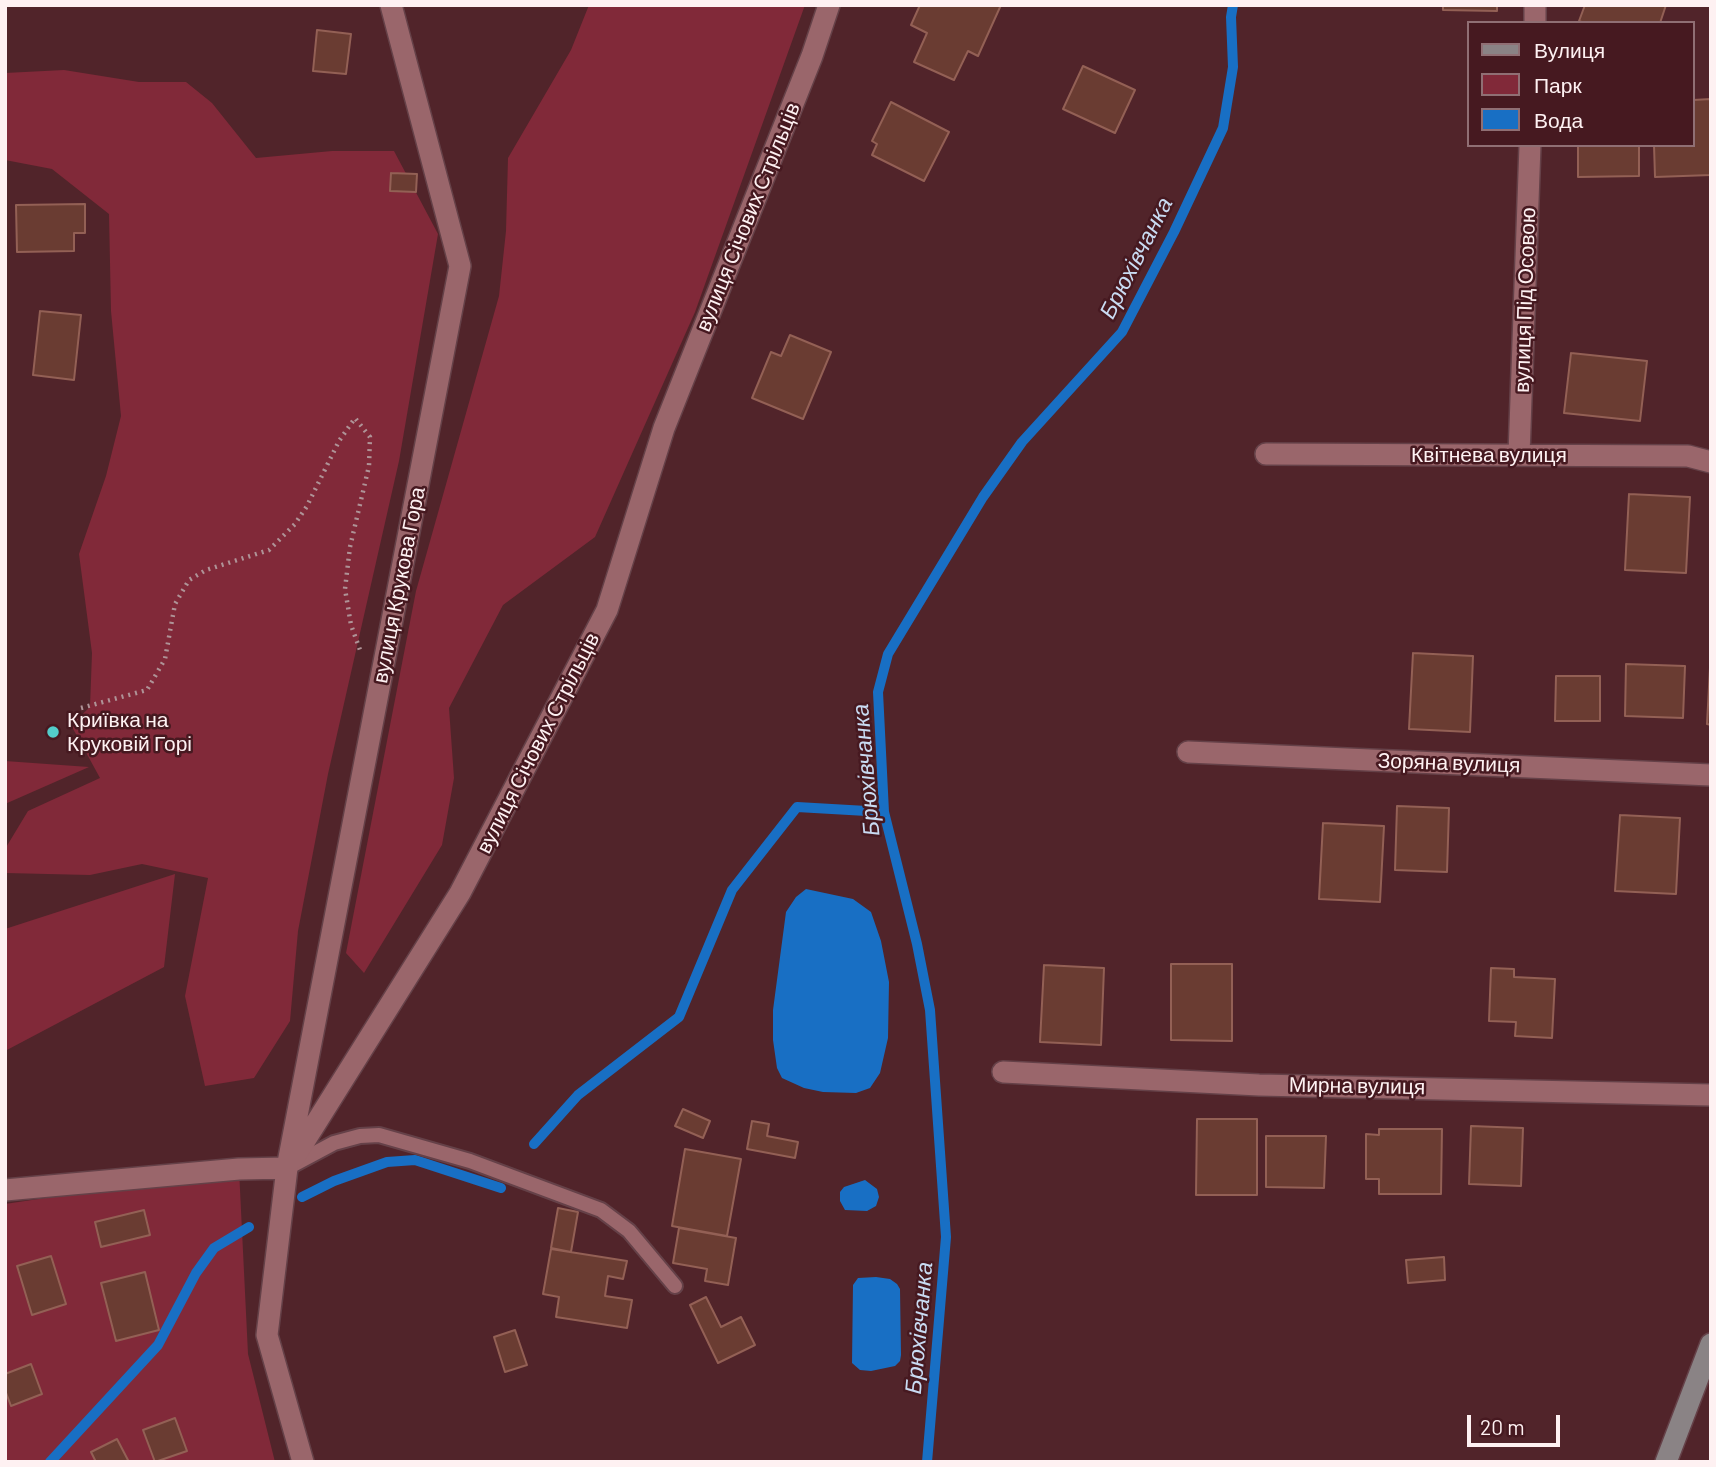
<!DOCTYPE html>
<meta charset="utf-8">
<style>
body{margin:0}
#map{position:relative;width:1716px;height:1467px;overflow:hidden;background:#51242a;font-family:Barlow,sans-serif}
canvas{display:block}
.frame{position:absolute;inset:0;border:7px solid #fef1f2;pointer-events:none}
.legend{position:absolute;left:1467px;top:21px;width:228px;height:126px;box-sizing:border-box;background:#461920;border:2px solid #906f74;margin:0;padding:9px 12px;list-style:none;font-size:21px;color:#fef1f2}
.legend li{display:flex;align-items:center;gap:14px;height:35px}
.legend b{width:35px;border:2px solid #906f74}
.scale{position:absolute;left:1467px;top:1415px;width:93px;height:32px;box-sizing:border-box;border:4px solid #fef1f2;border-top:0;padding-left:9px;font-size:21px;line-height:24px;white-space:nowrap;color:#fef1f2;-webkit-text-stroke:5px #461920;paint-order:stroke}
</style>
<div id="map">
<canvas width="1716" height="1467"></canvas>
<div class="frame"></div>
<ul class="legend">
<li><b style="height:9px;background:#8a8385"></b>Вулиця</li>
<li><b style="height:19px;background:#812939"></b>Парк</li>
<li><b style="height:19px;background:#186fc4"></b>Вода</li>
</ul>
<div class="scale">20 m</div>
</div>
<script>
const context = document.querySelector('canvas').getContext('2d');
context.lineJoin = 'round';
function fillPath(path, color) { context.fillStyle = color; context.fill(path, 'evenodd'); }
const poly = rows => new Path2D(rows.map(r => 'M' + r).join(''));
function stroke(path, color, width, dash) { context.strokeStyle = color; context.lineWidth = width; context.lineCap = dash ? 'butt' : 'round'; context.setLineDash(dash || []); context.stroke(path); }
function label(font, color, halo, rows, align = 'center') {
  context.font = font + ' Barlow,sans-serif'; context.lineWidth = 5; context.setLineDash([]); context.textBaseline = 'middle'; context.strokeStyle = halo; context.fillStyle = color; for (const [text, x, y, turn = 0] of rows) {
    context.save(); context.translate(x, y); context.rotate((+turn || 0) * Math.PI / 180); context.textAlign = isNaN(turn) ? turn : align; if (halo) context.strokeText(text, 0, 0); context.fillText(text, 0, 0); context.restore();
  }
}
const green = poly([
 [589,5,805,5,695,312,595,537,503,605,449,708,454,778,442,845,364,973,346,953,416,591,499,296,506,231,508,158,571,50],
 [64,70,139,82,186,82,212,103,256,158,332,151,394,151,438,234,399,461,328,774,298,931,290,1021,254,1078,205,1086,185,996,208,878,142,864,90,875,5,873,5,849,28,811,100,778,71,725,90,707,92,653,79,554,106,476,121,416,111,311,109,214,52,169,5,160,5,73],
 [5,761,89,767,5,804],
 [175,874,164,967,5,1051,5,929],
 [239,1169,248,1354,275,1462,5,1462,5,1204]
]);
const water = poly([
 [806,889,853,899,871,912,881,941,889,982,888,1038,880,1073,870,1088,856,1093,823,1092,804,1088,782,1078,777,1068,773,1040,773,1010,786,912,796,897],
 [865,1180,877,1189,879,1197,876,1206,867,1211,845,1210,840,1201,840,1192,844,1187],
 [876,1277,890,1279,897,1284,900,1289,901,1355,900,1361,895,1366,871,1371,860,1370,852,1363,853,1285,858,1278]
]);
const stream = poly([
 [534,1144,578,1095,679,1017,732,890,797,807,884,812],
 [302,1197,334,1181,387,1162,415,1160,501,1188],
 [50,1462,158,1345,196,1273,214,1248,249,1227],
 [927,1462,946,1237,930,1010,917,944,884,812,878,692,888,654,983,497,1022,442,1122,332,1174,232,1223,128,1233,67,1231,17,1233,5]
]);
const building = poly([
 [920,5,1001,5,978,56,968,51,954,80,914,62,927,33,911,25,920,5],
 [1443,5,1497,5,1497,11,1443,10,1443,5],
 [1585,5,1666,5,1660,23,1584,23,1579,21,1585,5],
 [317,30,351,34,346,74,313,71,317,30],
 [1083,66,1135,90,1115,133,1063,109,1083,66],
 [1711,99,1711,175,1655,177,1654,145,1693,145,1693,100,1711,99],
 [891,102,949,132,924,181,872,155,877,144,872,141,891,102],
 [1578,145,1639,145,1639,176,1578,177,1578,145],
 [391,173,417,174,416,192,390,191,391,173],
 [85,204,85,233,74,233,74,251,17,252,16,205,85,204],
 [40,311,81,315,74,380,33,375,40,311],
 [790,335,831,352,803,419,752,398,771,352,781,356,790,335],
 [1571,353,1647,361,1640,421,1564,413,1571,353],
 [1629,494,1690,497,1686,573,1625,570,1629,494],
 [1711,649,1711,725,1707,724,1711,649],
 [1413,653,1473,656,1470,732,1409,729,1413,653],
 [1626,664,1685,666,1683,718,1625,716,1626,664],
 [1556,676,1600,676,1600,721,1555,721,1556,676],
 [1397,806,1449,808,1447,872,1395,870,1397,806],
 [1620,815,1680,818,1676,894,1615,891,1620,815],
 [1323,823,1384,826,1380,902,1319,899,1323,823],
 [1171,964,1232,964,1232,1041,1171,1040,1171,964],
 [1044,965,1104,968,1101,1045,1040,1042,1044,965],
 [1491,968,1514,969,1514,977,1555,979,1552,1038,1515,1036,1516,1022,1489,1021,1491,968],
 [683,1109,710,1121,703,1138,675,1126,683,1109],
 [1197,1119,1257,1119,1257,1195,1196,1195,1197,1119],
 [752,1121,769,1124,767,1136,798,1142,795,1158,747,1149,752,1121],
 [1471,1126,1523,1128,1521,1186,1469,1184,1471,1126],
 [1379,1129,1442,1129,1441,1194,1379,1194,1379,1179,1366,1179,1366,1134,1379,1135,1379,1129],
 [1266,1136,1326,1136,1324,1188,1266,1187,1266,1136],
 [685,1149,741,1159,727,1236,672,1226,685,1149],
 [558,1208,578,1212,571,1252,551,1248,558,1208],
 [144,1210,150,1235,101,1247,95,1222,144,1210],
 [679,1228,736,1238,728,1285,705,1281,707,1269,673,1263,679,1228],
 [551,1249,627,1261,623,1279,608,1276,605,1296,632,1300,627,1328,556,1317,559,1297,543,1294,551,1249],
 [51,1256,66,1304,32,1315,17,1266,51,1256],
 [1444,1257,1445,1280,1408,1283,1406,1260,1444,1257],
 [145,1272,159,1330,116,1341,101,1283,145,1272],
 [706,1297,721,1327,741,1317,755,1345,718,1363,690,1305,706,1297],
 [515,1330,527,1365,505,1372,494,1337,515,1330],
 [31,1364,42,1394,11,1406,5,1390,5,1374,31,1364],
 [175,1418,187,1451,155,1462,143,1430,175,1418],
 [117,1439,129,1462,96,1462,91,1452,117,1439]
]);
const path = poly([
 [81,708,147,690,165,659,175,604,189,580,206,570,269,550,295,524,307,506,339,441,355,418,370,437,369,466,350,547,345,589,351,625,360,650]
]);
const lane = poly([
 [291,1166,334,1143,360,1136,379,1135,470,1161,601,1210,629,1231,675,1286]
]);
const street = poly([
 [1535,23,1535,5],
 [1266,454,1688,456,1711,462],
 [1519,455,1530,145],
 [1188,752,1711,775],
 [1003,1072,1259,1085,1711,1095],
 [294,1158,460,893,607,610,664,428,812,56,829,5],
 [5,1190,239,1169,287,1168],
 [303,1462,267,1335,287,1168,460,266,391,5]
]);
const secondary = poly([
 [1666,1462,1711,1344]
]);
const markers = [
 [53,732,7,"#53cdca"]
];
const streetNames = [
 ["вулиця Січових Стрільців",748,217,-68],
 ["вулиця Під Осовою",1525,300,-88],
 ["Квітнева вулиця",1489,455],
 ["вулиця Крукова Гора",399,585,-79],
 ["вулиця Січових Стрільців",538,743,-63],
 ["Зоряна вулиця",1449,763,2],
 ["Мирна вулиця",1357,1086,1]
];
const poiNames = [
 ["Криївка на",67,720],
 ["Круковій Горі",67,744]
];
const waterNames = [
 ["Брюхівчанка",1136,258,-63],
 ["Брюхівчанка",866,770,-95],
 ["Брюхівчанка",919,1328,-85]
];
fillPath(green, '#812939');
fillPath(water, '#186fc4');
stroke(stream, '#186fc4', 10);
fillPath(building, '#6a3c32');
stroke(building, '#936055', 2);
stroke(lane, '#654148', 18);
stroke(street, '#654148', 24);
stroke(secondary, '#654148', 24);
stroke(path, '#af9397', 4.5, [2, 5]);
stroke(lane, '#9a666b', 14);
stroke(street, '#9a666b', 21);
stroke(secondary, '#8a8385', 21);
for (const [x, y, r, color] of markers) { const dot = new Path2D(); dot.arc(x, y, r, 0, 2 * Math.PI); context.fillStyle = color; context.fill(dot); stroke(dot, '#461920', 2.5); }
label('21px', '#fef1f2', '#461920', streetNames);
label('21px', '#fef1f2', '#461920', poiNames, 'left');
label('italic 23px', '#c9dbf2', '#461920', waterNames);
</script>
